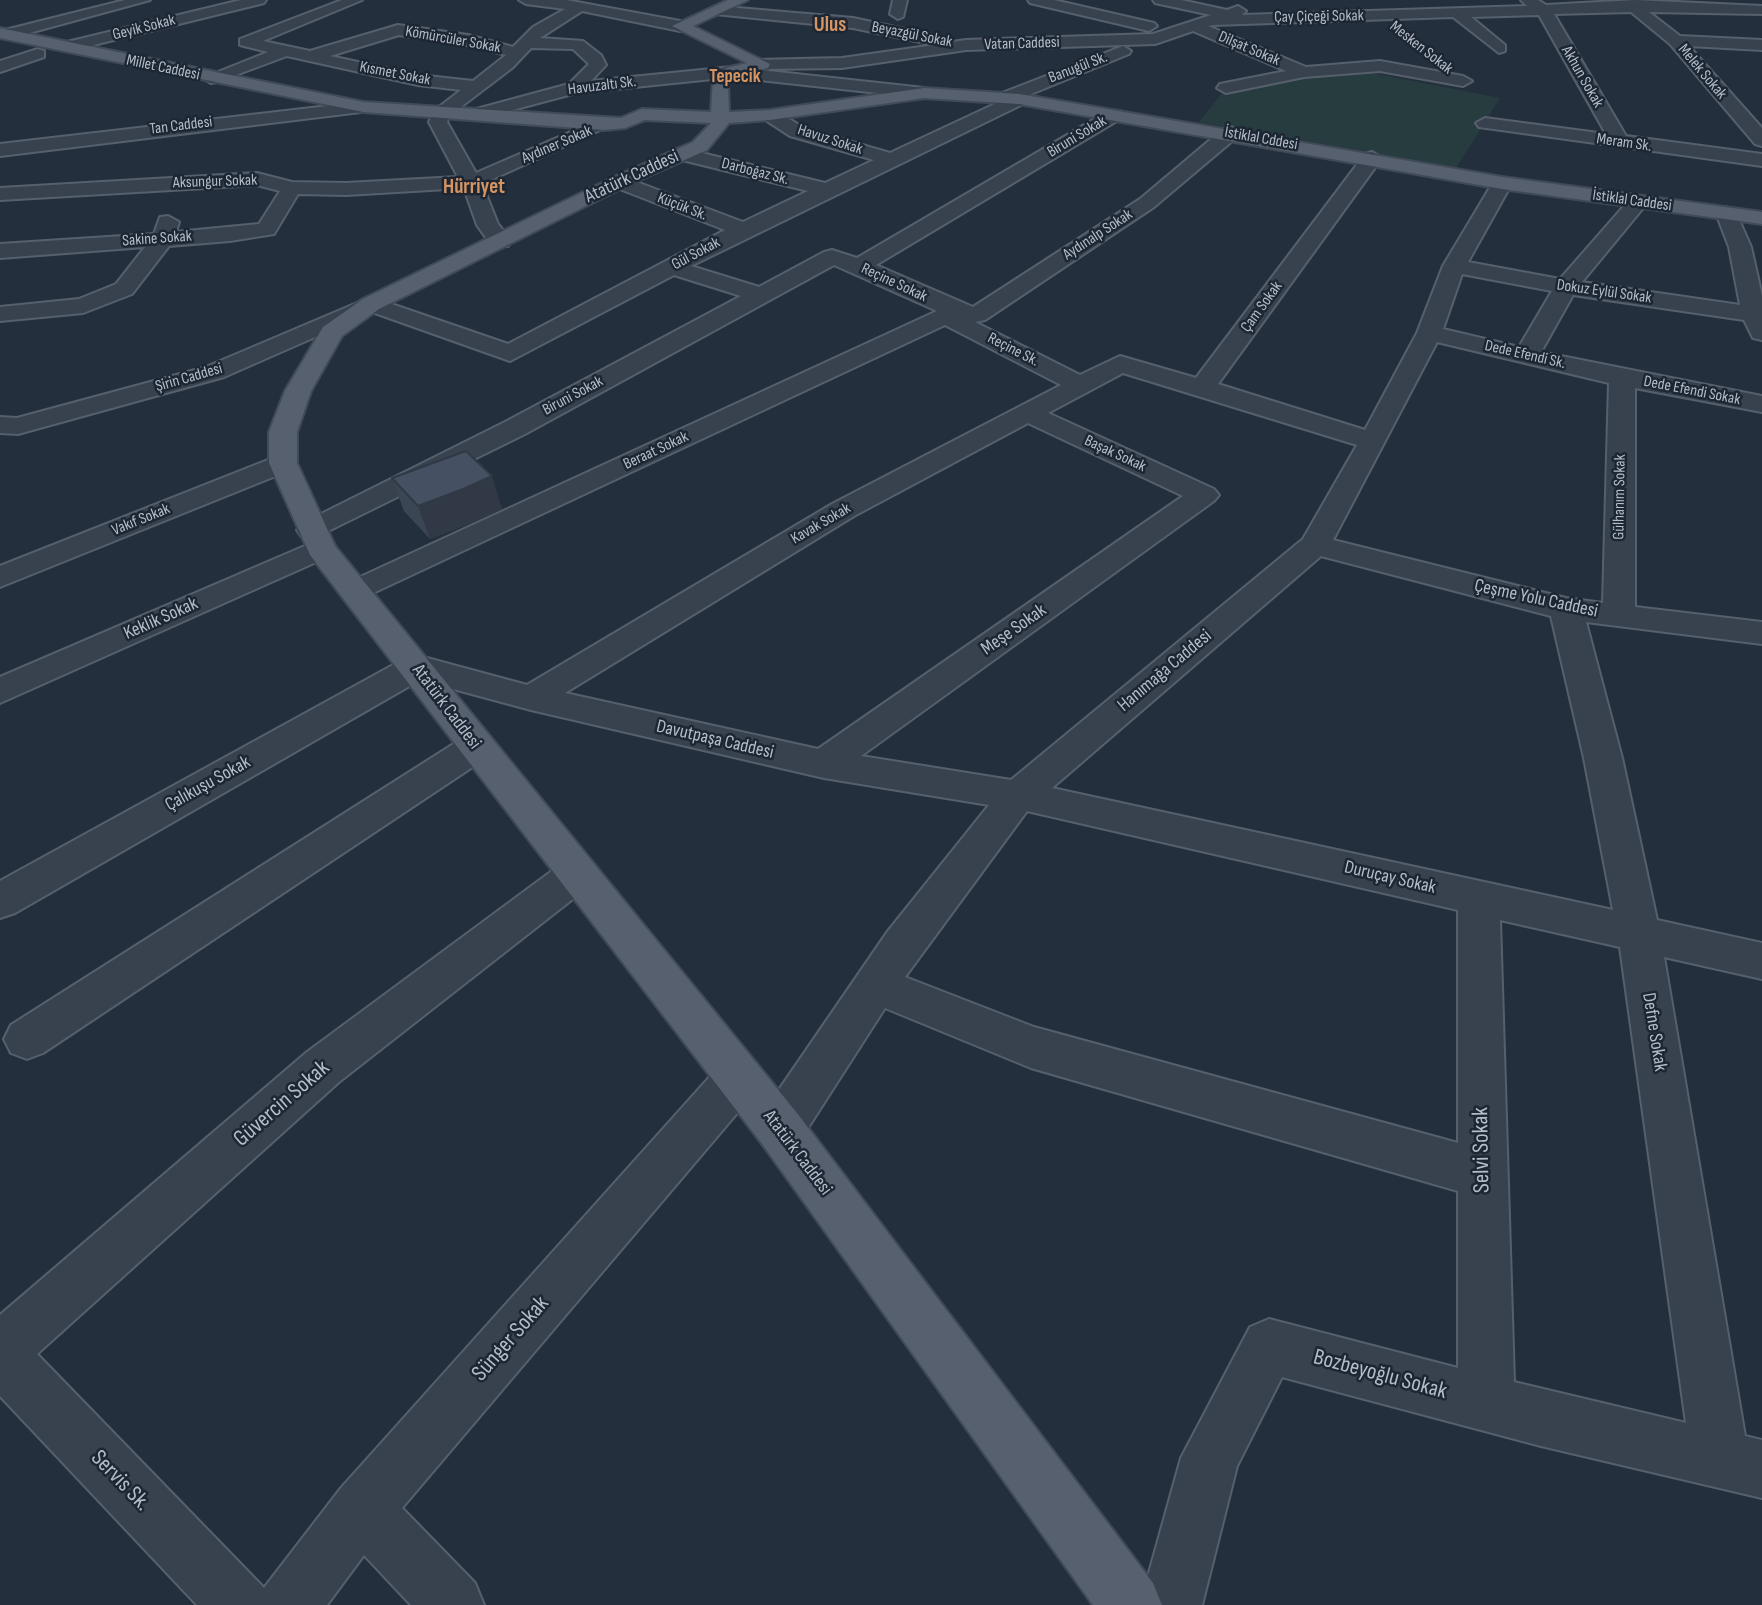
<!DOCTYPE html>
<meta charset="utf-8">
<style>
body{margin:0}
canvas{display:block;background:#242f3e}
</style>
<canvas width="1762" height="1605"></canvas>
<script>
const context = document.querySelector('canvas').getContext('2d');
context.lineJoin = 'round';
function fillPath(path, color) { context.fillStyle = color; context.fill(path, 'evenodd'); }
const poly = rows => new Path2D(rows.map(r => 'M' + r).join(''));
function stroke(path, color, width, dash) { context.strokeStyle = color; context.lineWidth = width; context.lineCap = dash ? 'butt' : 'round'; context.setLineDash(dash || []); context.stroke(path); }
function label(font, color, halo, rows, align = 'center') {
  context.font = font + ' "Sofia Sans Condensed",sans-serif'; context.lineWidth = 5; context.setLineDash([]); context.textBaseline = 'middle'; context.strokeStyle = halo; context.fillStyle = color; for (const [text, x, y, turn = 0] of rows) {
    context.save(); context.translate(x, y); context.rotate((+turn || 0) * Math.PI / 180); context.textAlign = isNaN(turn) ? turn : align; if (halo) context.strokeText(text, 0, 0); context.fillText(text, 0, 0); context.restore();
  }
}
const green = poly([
 [1332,72,1377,74,1500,98,1456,168,1199,122,1226,88]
]);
const minor = poly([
 [125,0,150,0,7,39,0,35,1,31,125,0],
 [241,0,266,0,264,3,69,51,61,46,63,43,241,0],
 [342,0,362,0,263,41,310,51,398,25,468,35,513,47,533,27,565,9,526,4,519,0,566,0,680,21,688,26,680,31,582,11,540,38,583,41,601,55,606,65,591,81,732,67,924,88,933,93,924,98,732,77,576,93,475,120,469,119,466,115,469,111,569,84,589,64,573,49,531,48,512,68,449,116,447,122,476,173,598,120,604,118,613,124,482,184,498,224,511,241,508,246,492,246,477,225,464,188,346,195,298,194,274,234,230,241,169,246,132,294,83,313,0,321,0,307,79,299,116,284,145,247,0,258,0,244,154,234,160,217,168,216,179,222,176,232,259,224,280,191,257,185,0,200,0,188,257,173,292,182,346,183,458,177,429,122,435,110,461,90,418,85,287,56,217,82,211,83,203,78,268,52,240,45,240,39,342,0],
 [399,35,467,45,506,55,473,81,418,75,330,56,399,35],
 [893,0,907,0,903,17,898,19,890,14,893,0],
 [1028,0,1054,0,1154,23,1157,26,1149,31,1030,3,1028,0],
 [1153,0,1181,0,1227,10,1238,6,1246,11,1242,15,1527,6,1521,0,1538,0,1546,5,1635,0,1762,6,1762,14,1649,12,1680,36,1762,40,1762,50,1689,46,1762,128,1762,146,1755,144,1670,44,1631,12,1554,14,1626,136,1762,154,1762,166,1479,127,1476,123,1485,118,1606,134,1539,15,1471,17,1505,45,1505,51,1499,53,1453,17,1213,25,1208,26,1306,67,1380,61,1463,76,1472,81,1463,86,1380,71,1304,77,1226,93,1217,88,1220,84,1286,71,1193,31,1155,44,966,50,842,68,762,69,756,68,756,60,842,58,935,45,853,28,715,14,708,10,715,6,853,18,942,37,944,40,938,44,966,40,1153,34,1211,15,1155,3,1153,0],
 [1123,46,1131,51,1129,54,1026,96,1025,103,691,266,759,287,824,252,832,250,857,258,1108,111,1120,111,1123,115,1120,119,876,265,973,307,1140,199,1223,129,1230,127,1237,129,1239,133,1237,137,1154,207,985,320,975,322,1080,375,1120,356,1196,378,1365,154,1372,152,1382,158,1218,384,1365,430,1417,333,1443,266,1495,179,1509,179,1512,183,1468,262,1560,279,1631,198,1638,196,1648,202,1582,282,1740,305,1729,247,1716,213,1726,207,1736,213,1751,247,1762,296,1762,340,1753,338,1744,320,1573,295,1541,352,1762,396,1762,412,1635,388,1635,607,1762,622,1762,644,1586,622,1622,758,1657,920,1762,943,1762,979,1664,957,1745,1436,1762,1440,1762,1498,1541,1446,1282,1377,1237,1466,1202,1605,1140,1605,1181,1458,1250,1327,1269,1319,1458,1368,1458,1191,1031,1068,885,1008,797,1145,780,1152,763,1145,756,1129,763,1113,888,931,989,805,824,778,531,710,420,680,15,913,0,918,0,881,404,659,416,655,527,685,832,504,1061,385,945,325,356,601,345,598,340,591,345,584,937,311,834,265,525,434,312,539,301,536,297,530,301,524,505,422,741,296,674,275,510,361,372,312,224,377,18,434,0,433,0,417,17,418,206,367,371,297,508,344,725,230,612,186,609,182,612,178,626,178,743,222,808,191,674,158,671,154,674,150,681,148,825,183,874,160,790,136,764,119,761,115,764,111,776,111,804,128,890,153,997,103,994,99,997,95,1123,46],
 [1462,274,1552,291,1519,347,1443,329,1462,274],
 [1437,342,1609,383,1603,603,1566,598,1333,540,1437,342],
 [1123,373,1357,445,1303,539,1011,780,861,756,1214,501,1219,495,1214,489,1048,413,1123,373],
 [1028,423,1183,496,818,749,565,693,854,516,1028,423],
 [1321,556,1551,616,1584,758,1613,910,1052,788,1321,556],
 [1027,811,1458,910,1458,1143,1034,1027,905,977,1027,811],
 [1500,920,1620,947,1686,1423,1514,1382,1500,920],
 [38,49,44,51,44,57,0,72,0,61,38,49],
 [363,102,372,107,369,111,0,156,0,144,363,102],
 [283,454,293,457,297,463,293,469,0,587,0,566,283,454],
 [321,539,332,541,336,548,332,555,0,703,0,677,321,539],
 [476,734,489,738,494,747,489,756,43,1053,27,1059,11,1053,4,1039,11,1025,463,738,476,734],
 [578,857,592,862,598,873,592,884,339,1082,37,1354,264,1588,341,1488,723,1062,739,1056,755,1062,762,1077,755,1092,402,1508,475,1583,484,1605,411,1605,364,1555,327,1605,197,1605,0,1396,0,1315,307,1052,564,862,578,857]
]);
const major = poly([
 [728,0,748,0,693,26,770,64,768,68,738,76,728,84,729,112,770,110,924,88,1019,94,1502,177,1762,212,1762,224,1502,189,1019,104,924,98,770,120,729,123,707,150,626,186,379,309,342,336,311,391,297,432,297,463,335,546,797,1113,1153,1583,1162,1605,1093,1605,763,1145,310,555,269,463,269,432,285,391,323,327,363,299,612,178,693,142,711,123,645,120,625,128,604,130,363,112,0,38,0,28,363,102,621,118,642,109,711,112,713,78,726,68,747,63,672,26,728,0]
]);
const wall = poly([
 [392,478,502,509,474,522,430,539,404,511]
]);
const shadedWall = poly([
 [492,476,502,509,474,522,430,539,418,506]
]);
const building = poly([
 [466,451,492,476,463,489,418,506,392,478,466,451]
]);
const farStreetnames = [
 ["Çay Çiçeği Sokak",1319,17,-1],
 ["Geyik Sokak",144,28,-14],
 ["Beyazgül Sokak",912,35,11],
 ["Kömürcüler Sokak",453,40,10],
 ["Vatan Caddesi",1022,44,-2],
 ["Mesken Sokak",1421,48,38],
 ["Dilşat Sokak",1249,49,23],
 ["Millet Caddesi",163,68,12],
 ["Banugül Sk.",1078,68,-21],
 ["Melek Sokak",1702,72,50],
 ["Kısmet Sokak",395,74,11],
 ["Akhun Sokak",1582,77,60],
 ["Havuzaltı Sk.",602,86,-7],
 ["Tan Caddesi",181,126,-7],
 ["Biruni Sokak",1077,137,-31],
 ["İstiklal Cddesi",1261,139,10],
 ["Havuz Sokak",830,140,18],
 ["Meram Sk.",1624,143,8],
 ["Aydıner Sokak",557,145,-23],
 ["Darboğaz Sk.",755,172,14],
 ["Aksungur Sokak",215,182,-2],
 ["İstiklal Caddesi",1632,201,8],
 ["Küçük Sk.",682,207,21],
 ["Aydınalp Sokak",1098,235,-33],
 ["Sakine Sokak",157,239,-4],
 ["Gül Sokak",696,254,-28],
 ["Reçine Sokak",894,283,25],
 ["Dokuz Eylül Sokak",1604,292,8],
 ["Çam Sokak",1262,307,-54],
 ["Reçine Sk.",1013,350,27],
 ["Dede Efendi Sk.",1525,355,13],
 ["Şirin Caddesi",189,378,-16],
 ["Dede Efendi Sokak",1692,391,11],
 ["Biruni Sokak",573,396,-28],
 ["Beraat Sokak",656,451,-25],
 ["Başak Sokak",1115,454,25],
 ["Gülhanım Sokak",1620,497,-89],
 ["Vakıf Sokak",141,520,-22],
 ["Kavak Sokak",821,524,-30]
];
const farQuarternames = [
 ["Tepecik",735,77]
];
const streetNames = [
 ["Atatürk Caddesi",632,177,-25],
 ["Çeşme Yolu Caddesi",1536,599,12],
 ["Keklik Sokak",161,619,-24],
 ["Meşe Sokak",1014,630,-35],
 ["Hanımağa Caddesi",1165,671,-40],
 ["Atatürk Caddesi",446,707,53],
 ["Davutpaşa Caddesi",715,740,13],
 ["Çalıkuşu Sokak",208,784,-29],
 ["Duruçay Sokak",1390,878,13],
 ["Defne Sokak",1654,1032,81],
 ["Atatürk Caddesi",797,1153,53]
];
const farDistrictnames = [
 ["Ulus",830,26],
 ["Hürriyet",474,188]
];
const nearStreetnames = [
 ["Güvercin Sokak",282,1104,-41],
 ["Selvi Sokak",1482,1150,-91],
 ["Sünger Sokak",511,1339,-49],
 ["Bozbeyoğlu Sokak",1380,1375,15],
 ["Servis Sk.",120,1481,46]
];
fillPath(green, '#263c3f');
stroke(minor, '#565f6c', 4);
stroke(major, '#414a57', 4);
fillPath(minor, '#38414e');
fillPath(major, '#56606e');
fillPath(wall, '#3b4654');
fillPath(shadedWall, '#303945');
fillPath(building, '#455162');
stroke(building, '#303945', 2);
label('16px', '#b4bcc9', '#1d2633', farStreetnames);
label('bold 19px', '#d59563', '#1d2633', farQuarternames);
label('19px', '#b4bcc9', '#1d2633', streetNames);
label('bold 21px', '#d59563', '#1d2633', farDistrictnames);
label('23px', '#b4bcc9', '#1d2633', nearStreetnames);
</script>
